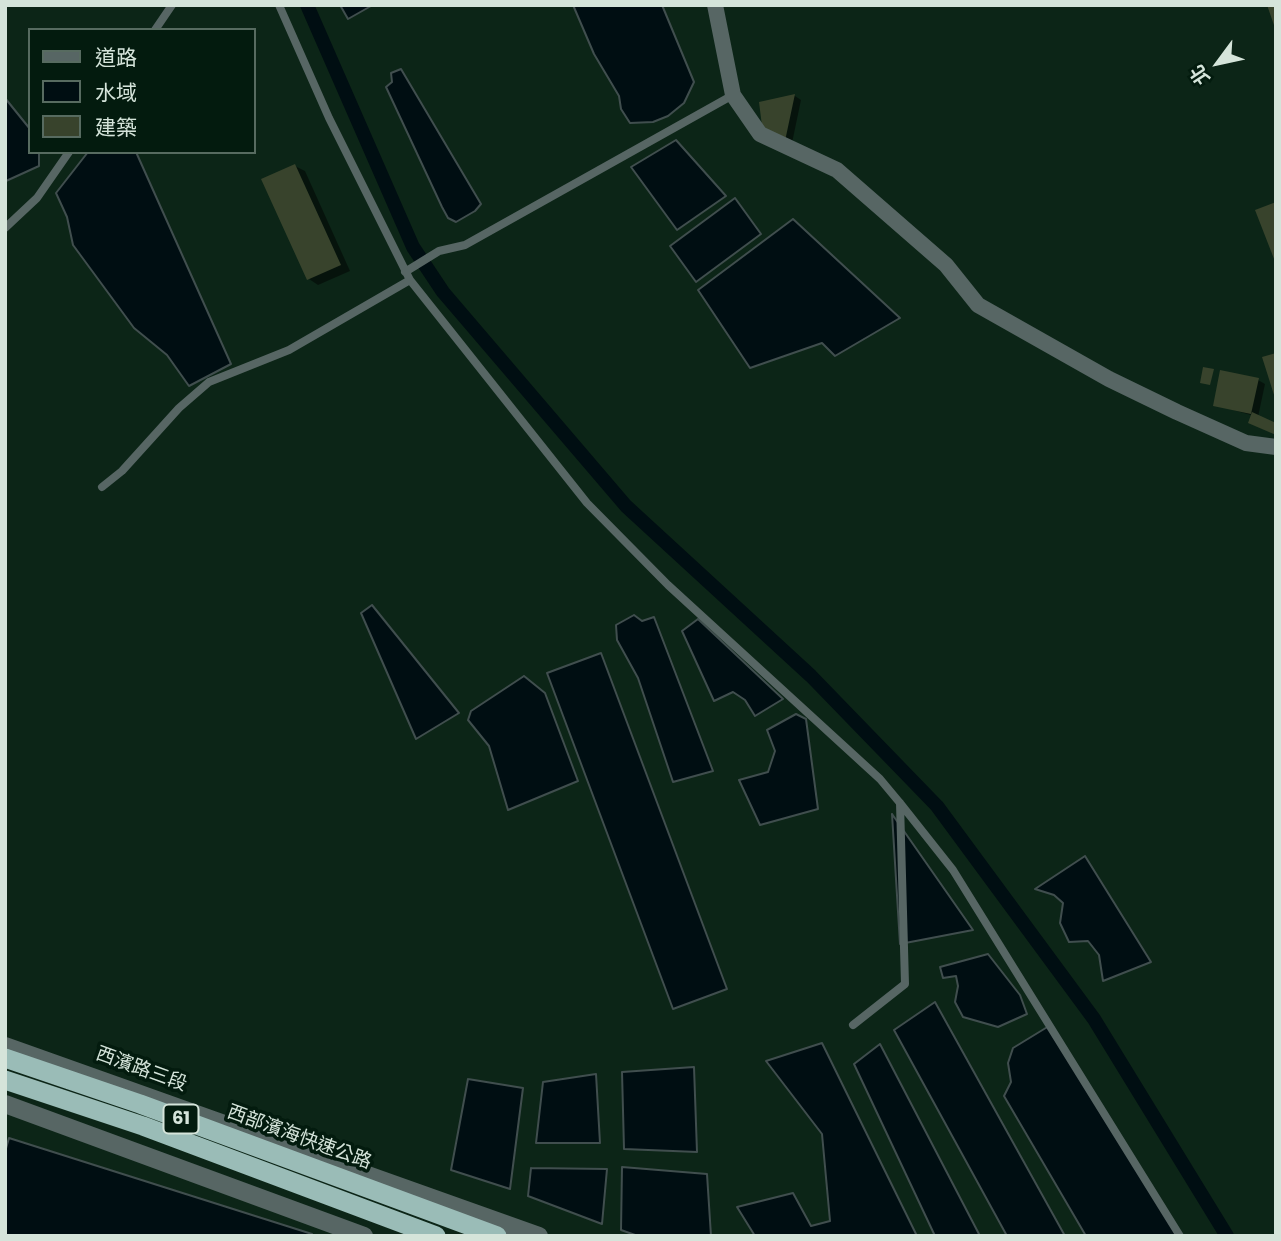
<!DOCTYPE html>
<meta charset="utf-8">
<style>
body{margin:0}
#map{position:relative;width:1281px;height:1241px;overflow:hidden;background:#0c2517;font-family:Poppins,"Noto Sans TC",sans-serif}
canvas{display:block}
.frame{position:absolute;inset:0;border:7px solid #d5e4da;pointer-events:none}
.legend{position:absolute;left:28px;top:28px;width:228px;height:126px;box-sizing:border-box;background:#031b0e;border:2px solid #576b60;margin:0;padding:9px 12px;list-style:none;font-size:21px;color:#d5e4da}
.legend li{display:flex;align-items:center;gap:14px;height:35px}
.legend b{width:35px;border:2px solid #576b60}
.north{position:absolute;left:1183px;top:28px;width:70px;height:70px;-webkit-text-stroke:5px #031b0e;paint-order:stroke;rotate:237deg;font-size:19px;font-weight:700;line-height:28px;text-align:center;color:#d5e4da}
.north::after{content:'';display:block;margin:auto;width:24px;height:32px;background:#d5e4da;clip-path:polygon(50% 0,100% 100%,50% 72%,0 100%)}
</style>
<div id="map">
<canvas width="1281" height="1241"></canvas>
<div class="frame"></div>
<ul class="legend">
<li><b style="height:9px;background:#576664"></b>道路</li>
<li><b style="height:19px;background:#000e12"></b>水域</li>
<li><b style="height:19px;background:#38432c"></b>建築</li>
</ul>
<div class="north">北</div>
</div>
<script>
const context = document.querySelector('canvas').getContext('2d');
context.lineJoin = 'round';
function fillPath(path, color) { context.fillStyle = color; context.fill(path, 'evenodd'); }
const poly = rows => new Path2D(rows.map(r => 'M' + r).join(''));
function stroke(path, color, width, dash) { context.strokeStyle = color; context.lineWidth = width; context.lineCap = dash ? 'butt' : 'round'; context.setLineDash(dash || []); context.stroke(path); }
function label(font, color, halo, rows, align = 'center') {
  context.font = font + ' Poppins,"Noto Sans TC",sans-serif'; context.lineWidth = 7; context.setLineDash([]); context.textBaseline = 'middle'; context.strokeStyle = halo; context.fillStyle = color; for (const [text, x, y, turn = 0] of rows) {
    context.save(); context.translate(x, y); context.rotate((+turn || 0) * Math.PI / 180); context.textAlign = isNaN(turn) ? turn : align; if (halo) context.strokeText(text, 0, 0); context.fillText(text, 0, 0); context.restore();
  }
}
const water = poly([
 [340,5,370,5,371,6,348,19,340,5],
 [573,5,662,5,694,82,684,103,668,116,653,122,630,123,621,109,619,96,594,54,573,5],
 [401,69,481,204,475,211,456,222,448,218,442,207,386,87,392,82,391,73,401,69],
 [5,98,30,129,30,152,39,152,39,166,6,181,5,98],
 [676,140,726,196,677,230,631,167,676,140],
 [88,152,136,152,231,364,189,386,167,355,134,328,73,245,67,217,56,193,88,152],
 [735,198,761,234,696,282,670,246,735,198],
 [793,219,900,318,835,356,822,343,750,368,698,290,793,219],
 [372,605,459,713,416,739,361,613,372,605],
 [634,615,642,621,654,617,713,771,673,782,638,678,617,640,616,625,634,615],
 [698,619,783,699,755,716,745,700,733,692,714,701,682,631,698,619],
 [601,653,727,989,673,1009,547,673,601,653],
 [524,676,545,693,578,781,508,810,489,746,468,720,471,711,524,676],
 [796,714,806,719,818,809,760,825,739,780,768,772,775,751,767,730,796,714],
 [892,814,973,930,900,944,892,814],
 [1085,856,1151,962,1103,981,1099,955,1088,941,1069,942,1060,923,1063,903,1054,895,1035,889,1085,856],
 [988,954,1020,995,1027,1014,998,1027,963,1017,955,1002,958,986,956,976,943,978,940,967,988,954],
 [935,1002,1065,1236,1007,1236,894,1030,935,1002],
 [1049,1026,1179,1236,1086,1236,1004,1096,1011,1082,1008,1063,1013,1048,1049,1026],
 [822,1043,917,1236,755,1236,737,1207,793,1193,811,1226,830,1221,822,1134,766,1061,822,1043],
 [880,1044,980,1236,935,1236,854,1064,880,1044],
 [694,1067,697,1152,624,1149,622,1072,694,1067],
 [596,1074,600,1143,536,1143,543,1082,596,1074],
 [468,1079,523,1088,510,1189,451,1170,468,1079],
 [9,1138,312,1234,312,1236,5,1236,5,1152,9,1138],
 [622,1167,707,1174,711,1236,638,1236,621,1230,622,1167],
 [531,1168,607,1169,602,1224,528,1196,531,1168]
]);
const shadow = poly([
 [795,96,801,100,792,143,764,125,761,103],
 [295,166,305,171,350,271,318,285,309,279],
 [1258,380,1265,384,1258,417,1215,405]
]);
const canal = poly([
 [307,5,413,247,443,292,626,506,811,676,937,806,1094,1019,1227,1236]
]);
const building = poly([
 [1267,5,1276,5,1276,28,1275,28],
 [795,94,785,141,762,126,759,102],
 [295,164,341,265,307,280,261,179],
 [1276,202,1276,264,1255,210],
 [1276,353,1276,397,1275,398,1262,357],
 [1203,367,1214,369,1210,385,1200,383],
 [1220,370,1259,378,1251,414,1213,406],
 [1252,412,1276,423,1276,435,1248,423]
]);
const service = poly([
 [279,5,329,118,410,280,587,503,668,585,880,779,900,803,953,870,1180,1236],
 [155,30,172,5],
 [5,228,37,198,69,152],
 [405,272,439,251,465,245,733,95],
 [102,487,122,471,179,408,209,382,289,350,410,280],
 [853,1025,905,984,900,803]
]);
const minor = poly([
 [715,5,733,95,760,134,837,170,946,265,978,305,1109,379,1177,412,1246,443,1276,447]
]);
const tertiary = poly([
 [5,1046,539,1236],
 [5,1104,364,1236]
]);
const trunk = poly([
 [5,1058,140,1104,497,1236],
 [5,1080,143,1126,436,1236]
]);
const shields = [
 [181,1119,35]
];
const shieldNames = [
 ["61",181,1119]
];
const streetNames = [
 ["西濱路三段",141,1070,20],
 ["西部濱海快速公路",299,1138,20]
];
fillPath(water, '#000e12');
stroke(water, '#404e4e', 2);
fillPath(shadow, '#0007');
stroke(canal, '#000e12', 14);
fillPath(building, '#38432c');
stroke(service, '#576664', 8);
stroke(minor, '#576664', 16);
stroke(tertiary, '#576664', 18);
stroke(trunk, '#9abcb7', 19);
for (const [x, y, w] of shields) { const box = new Path2D(); box.roundRect(x - w / 2, y - 14.5, w, 29, 5); context.fillStyle = '#031b0e'; context.fill(box); stroke(box, '#d5e4da', 2); }
label('bold 18px', '#d5e4da', null, shieldNames);
label('19px', '#d5e4da', '#031b0e', streetNames);
</script>
